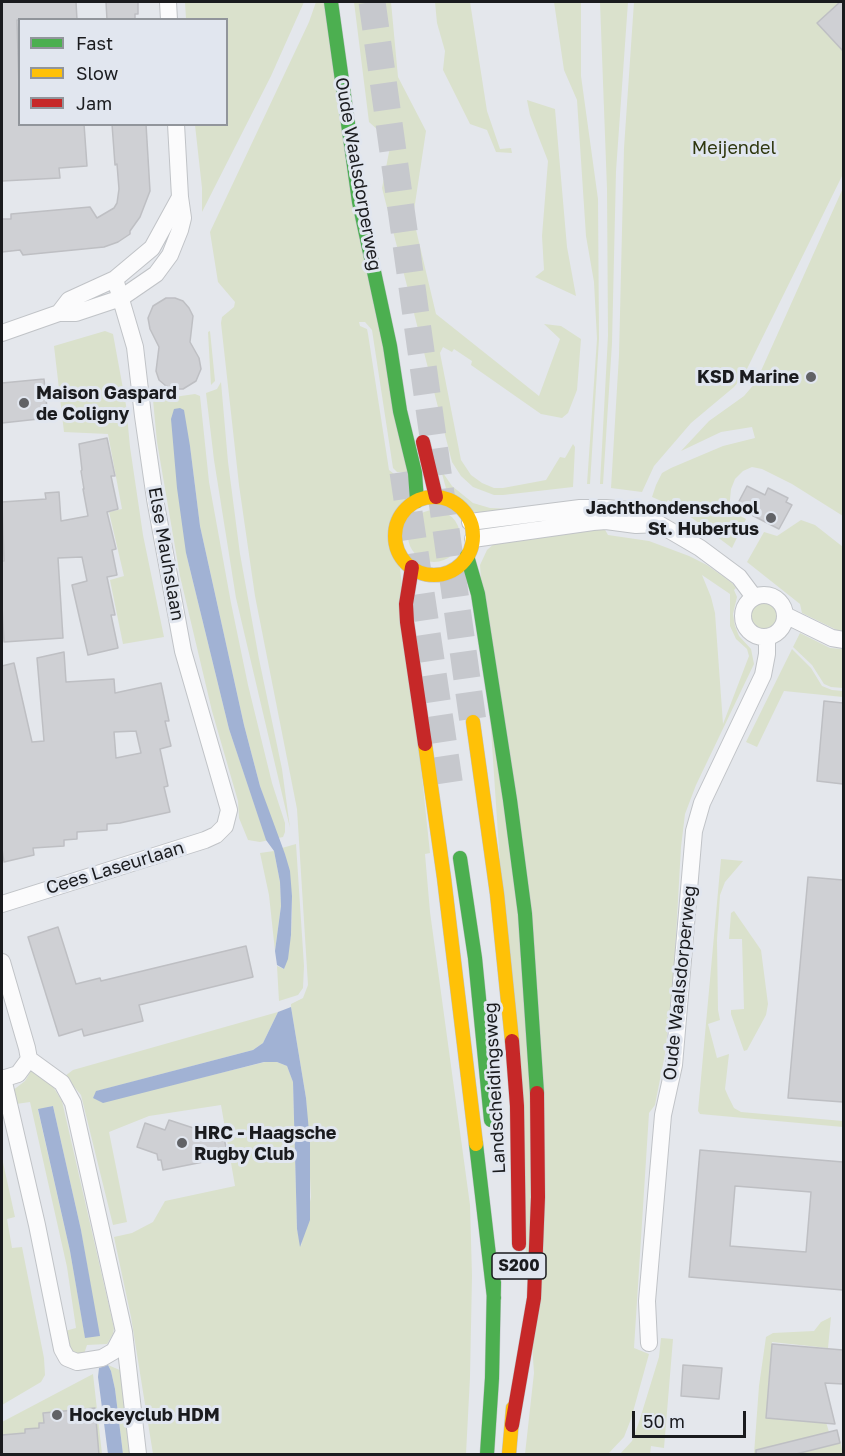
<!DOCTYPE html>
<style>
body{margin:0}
#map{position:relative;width:845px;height:1456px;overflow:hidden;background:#e4e7ec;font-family:"Golos Text",sans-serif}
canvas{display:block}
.frame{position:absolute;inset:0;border:3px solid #1a1b1e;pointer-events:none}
.legend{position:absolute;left:18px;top:18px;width:210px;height:108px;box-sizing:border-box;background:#e1e6ef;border:2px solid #91959b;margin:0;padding:8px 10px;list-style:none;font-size:18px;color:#1a1b1e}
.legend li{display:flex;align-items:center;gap:12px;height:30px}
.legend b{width:30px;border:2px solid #91959b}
.scale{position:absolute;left:632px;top:1411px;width:114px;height:27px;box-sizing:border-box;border:3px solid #1a1b1e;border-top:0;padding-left:8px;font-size:18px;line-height:21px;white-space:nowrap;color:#1a1b1e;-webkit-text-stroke:4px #e1e6ef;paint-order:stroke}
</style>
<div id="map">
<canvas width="845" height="1456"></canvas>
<div class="frame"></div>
<ul class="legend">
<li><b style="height:8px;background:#4caf50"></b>Fast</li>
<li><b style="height:8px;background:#ffc107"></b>Slow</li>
<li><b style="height:8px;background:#c62828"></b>Jam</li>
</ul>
<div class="scale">50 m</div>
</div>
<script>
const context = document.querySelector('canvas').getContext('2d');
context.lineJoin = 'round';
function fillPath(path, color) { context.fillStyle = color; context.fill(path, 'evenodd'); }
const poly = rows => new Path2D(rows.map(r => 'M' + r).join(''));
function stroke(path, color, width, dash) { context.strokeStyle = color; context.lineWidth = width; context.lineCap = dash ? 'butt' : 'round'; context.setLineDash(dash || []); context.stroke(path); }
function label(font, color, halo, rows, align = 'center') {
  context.font = font + ' "Golos Text",sans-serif'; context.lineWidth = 6; context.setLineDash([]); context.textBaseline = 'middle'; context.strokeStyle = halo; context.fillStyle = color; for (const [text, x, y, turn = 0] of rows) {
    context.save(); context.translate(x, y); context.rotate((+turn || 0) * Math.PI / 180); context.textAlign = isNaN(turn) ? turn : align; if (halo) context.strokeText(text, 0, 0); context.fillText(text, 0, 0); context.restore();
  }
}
const green = poly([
 [185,2,304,2,271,76,202,212,202,188,195,125,226,124,226,20,186,19],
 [316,2,324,2,410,472,397,472,393,468,372,330,365,322,359,322,360,326,367,329,368,334,389,470,398,477,411,477,406,501,396,513,391,525,394,556,400,568,430,853,425,854,430,912,470,1205,472,1276,470,1377,466,1454,153,1454,131,1317,114,1237,132,1233,153,1222,165,1201,235,1186,221,1105,149,1116,109,1132,127,1222,113,1225,81,1095,65,1076,73,1070,278,1012,263,1043,253,1050,97,1091,93,1098,159,1088,265,1062,277,1062,287,1066,293,1082,297,1229,301,1246,311,1197,306,1098,291,1007,291,1004,303,998,308,985,297,809,255,596,239,485,221,323,222,317,234,307,235,302,218,282,210,232,309,22],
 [354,2,391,2,398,77,426,131,413,217,436,314,539,396,560,339,544,324,561,326,581,339,577,390,568,413,562,418,541,414,471,365,472,361,454,349,452,352,443,347,440,353,461,460,471,475,482,483,494,488,503,488,546,480,560,457,565,458,573,444,575,447,573,487,503,495,494,495,473,487,461,476,452,462,382,188,391,142,369,122],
 [435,2,470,2,487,111,500,149,511,148,512,153,496,152,487,130,470,124,443,70,445,51,437,23],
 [554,2,581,2,581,76,598,199,599,339,590,484,587,484,597,339,594,282,586,236,577,100,564,70],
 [600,2,628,2,616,171,612,343,603,484,600,484,608,336,607,189],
 [634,2,843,2,843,174,744,375,734,387,691,423,654,466,642,492,611,488,619,355,624,148],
 [527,100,555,109,567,247,576,296,535,277,544,270,542,236,548,161,530,115],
 [843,188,843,516,792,484,762,469,752,467,743,471,735,479,731,489,729,510,746,519,732,548,668,500,666,503,652,497,656,485,662,473,671,468,723,446,755,438,752,427,721,432,681,451,709,421,744,396,756,382],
 [105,331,113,334,126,405,130,447,143,535,164,637,123,644,110,580,124,576,109,512,122,509,108,434,64,432,54,346],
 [210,331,215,381,211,385,208,332],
 [221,382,228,462,240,554,259,659,282,769,290,828,236,598,214,460,206,393,217,389],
 [195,394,200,396,209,482,231,603,248,685,272,783,285,823,285,832,283,837,260,842,248,840,239,818,238,801,212,711,180,576,157,442,153,400],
 [190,446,200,526,244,725,260,786,277,836,266,839,229,729,186,553],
 [441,470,452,486,473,503,490,508,511,509,478,514,473,511,447,492],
 '408 536a26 26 0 1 1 52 0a26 26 0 1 1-52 0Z',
 [801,520,815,525,843,547,843,633,802,613,800,604,747,562,764,532,777,536],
 [603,526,608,535,649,541,689,556,707,565,731,582,736,588,734,590,737,597,733,614,735,626,739,636,751,649,754,664,696,785,685,814,681,847,674,971,665,1054,655,1105,649,1113,634,1348,649,1354,631,1419,624,1437,608,1454,525,1454,534,1373,480,565,487,550,496,542],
 [702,575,730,594,730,626,736,639,747,649,749,656,723,724,715,613,711,597],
 '751 616a13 13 0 1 1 26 0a13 13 0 1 1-26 0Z',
 [800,633,830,648,843,649,843,688,831,687,824,684,812,665,793,647],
 [792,649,811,668,822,686,832,690,843,691,843,697,784,691,757,747,746,742],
 [296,844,304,966,303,988,298,995,279,1001,277,966,284,969,291,935,292,914,292,896,285,854,282,848],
 [274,851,280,882,281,906,275,951,269,895,260,853],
 [721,859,743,861,725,882,720,895,717,940,718,1010,720,1020,708,1024,717,1058,729,1054,725,1089,728,1096,734,1108,741,1112,843,1121,843,1127,700,1114,698,1111],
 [734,911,761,950,768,1004,766,1015,747,1050,744,1051,731,1014,731,1010,744,1009,742,939,729,939,731,913],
 [31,1071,52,1085,62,1101,114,1328,113,1334,107,1344,87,1345,84,1354,76,1353,69,1349,65,1331,76,1328,67,1267,30,1102,16,1104,12,1091,25,1081],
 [53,1106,81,1230,99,1336,85,1337,70,1251,38,1110],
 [2,1158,15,1217,7,1219,12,1248,22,1247,44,1358,45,1375,41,1382,2,1405],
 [831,1317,828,1348,772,1342,766,1418,826,1422,829,1432,836,1430,839,1436,843,1454,754,1454,759,1386,766,1337,773,1333,814,1331,821,1322],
 [661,1338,673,1339,664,1448,651,1446,650,1454,620,1454,632,1441,639,1422,659,1357],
 [108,1365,122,1371,139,1454,123,1454,115,1389,111,1371],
 [93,1374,102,1454,2,1454,2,1422]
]);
const water = poly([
 [180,408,184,410,190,446,200,526,244,725,260,786,285,854,290,871,292,896,291,935,288,959,284,969,277,965,275,951,281,906,280,882,274,851,266,840,229,729,186,553,177,488,171,419,174,409],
 [291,1007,306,1098,310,1143,310,1220,300,1247,297,1229,293,1082,287,1066,277,1062,264,1062,103,1103,93,1098,96,1091,253,1050,263,1043,278,1012],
 [53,1106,81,1230,100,1336,85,1338,70,1251,38,1109],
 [108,1365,111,1371,115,1389,123,1454,108,1454,98,1377,99,1368]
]);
const building = poly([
 [2,2,76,2,77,20,17,20,20,124,84,124,87,166,59,168,60,178,2,181,2,2],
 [106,2,138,2,138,14,135,14,135,20,107,20,106,2],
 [840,2,843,2,843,51,817,23,840,2],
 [112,124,146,124,150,191,140,217,130,231,130,234,118,242,104,247,23,255,20,250,2,252,2,219,11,219,11,214,90,207,97,218,114,208,117,203,119,189,117,164,115,165,112,124],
 [166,298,175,298,183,301,189,308,193,316,190,342,199,358,201,369,196,381,183,389,174,389,166,386,159,380,156,371,159,347,150,329,148,318,153,306,166,298],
 [44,379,48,418,2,423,2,383,44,379],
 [107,438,115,476,111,476,118,509,107,512,116,549,112,550,117,575,107,577,115,615,111,615,118,648,88,655,72,585,87,581,82,557,58,558,63,638,4,642,2,606,2,561,4,561,2,502,46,499,45,493,59,492,61,521,88,516,83,489,84,489,81,471,82,470,79,444,107,438],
 [747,486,765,495,768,488,788,498,786,502,792,505,779,529,736,507,747,486],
 [64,652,66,682,114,679,115,693,161,683,169,721,165,721,171,746,160,749,168,786,164,787,170,812,120,823,107,824,107,830,77,832,77,839,64,840,64,846,33,848,34,855,4,862,2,849,2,666,14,663,32,742,44,741,37,658,64,652],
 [136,731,141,753,116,758,114,732,136,731],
 [824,701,843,703,843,784,817,781,824,701],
 [808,877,843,880,843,1102,788,1098,808,877],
 [58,927,76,984,100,978,101,981,246,946,253,977,139,1005,143,1021,84,1036,82,1029,59,1036,28,937,58,927],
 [169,1120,224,1138,228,1157,163,1170,161,1160,158,1160,157,1154,137,1147,145,1123,165,1130,169,1120],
 [700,1150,843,1162,843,1290,689,1277,700,1150],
 [735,1186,811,1192,806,1252,730,1246,735,1186],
 [772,1344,843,1350,843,1384,825,1383,835,1424,766,1418,772,1344],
 [683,1365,722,1368,719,1399,681,1396,683,1365],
 [95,1408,99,1455,2,1455,2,1435,25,1433,25,1429,39,1428,39,1423,44,1423,43,1413,95,1408],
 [837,1430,840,1443,792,1455,756,1455,756,1450,837,1430]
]);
const primaryTunnel = poly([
 [372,2,473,722],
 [403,472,451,794]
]);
const street = poly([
 [168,2,169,20],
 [59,313,69,300,115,279,152,248,180,197],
 [2,333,59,313,76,313,121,298,156,274,170,255,180,230,183,218,180,197,176,124],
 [470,522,580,508,606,508,641,511,659,524,700,548,739,577,754,597],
 [473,539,593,522,606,521,636,525,659,524],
 '743 616a21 21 0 1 1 42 0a21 21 0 1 1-42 0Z',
 [785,615,832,638,844,640],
 [2,904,205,840,216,835,225,826,229,810,183,651,155,499,143,416,135,347,115,279],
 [2,962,27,1048,29,1059,62,1083,73,1103,124,1332,138,1454],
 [3,1078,37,1225,62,1349,67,1358,77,1362,102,1358,114,1351,124,1332],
 [2,1079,18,1074,29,1059],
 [649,1343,647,1301,663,1115,674,1065,694,831,702,803,763,675,767,654,767,637]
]);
const fast = poly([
 [331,2,359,202,390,346,400,411,415,473,417,501],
 [467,556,478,594,510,800,525,914,537,1093],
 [460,858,475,958,491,1120],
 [476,1144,494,1298],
 [487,1454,492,1378,494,1282]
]);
const slow = poly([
 '395 536a39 39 0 1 1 78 0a39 39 0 1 1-78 0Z',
 [473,722,497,894,512,1041],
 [425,744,444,878,476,1144],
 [509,1454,513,1408]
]);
const jam = poly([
 [423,442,436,497],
 [412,567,406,604,407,622,425,744],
 [512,1041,517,1106,519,1244],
 [512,1425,534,1298,538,1197,537,1093]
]);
const markers = [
 [811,377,6,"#616266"],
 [24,403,6,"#616266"],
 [771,518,6,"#616266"],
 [182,1143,6,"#616266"],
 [57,1415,6,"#616266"]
];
const shields = [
 [519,1266,54]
];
const shieldNames = [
 ["S200",519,1266]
];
const parkNames = [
 ["Meijendel",734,148]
];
const streetNames = [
 ["Oude Waalsdorperweg",358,174,80],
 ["Else Mauhslaan",166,554,80],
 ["Cees Laseurlaan",115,868,-17],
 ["Oude Waalsdorperweg",680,983,-84],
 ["Landscheidingsweg",495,1088,-93]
];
const poiNames = [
 ["KSD Marine",799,377,"right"],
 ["Maison Gaspard",36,393],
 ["de Coligny",36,414],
 ["Jachthondenschool",759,508,"right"],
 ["St. Hubertus",759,529,"right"],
 ["HRC - Haagsche",194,1133],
 ["Rugby Club",194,1154],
 ["Hockeyclub HDM",69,1415]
];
fillPath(green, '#dae1cc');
fillPath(water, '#a1b2d4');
fillPath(building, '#cfd0d4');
stroke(building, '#bebfc3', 1.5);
stroke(primaryTunnel, '#c6c8cd', 27, [27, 14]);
stroke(street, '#c0c3c7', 18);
stroke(fast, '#c0c3c7', 15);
stroke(slow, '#c0c3c7', 15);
stroke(jam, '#c0c3c7', 15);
stroke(street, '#fbfbfc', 16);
stroke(fast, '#4caf50', 14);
stroke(slow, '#ffc107', 14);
stroke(jam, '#c62828', 14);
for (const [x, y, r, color] of markers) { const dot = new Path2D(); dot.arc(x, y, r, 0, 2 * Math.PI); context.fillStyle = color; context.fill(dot); stroke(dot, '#e1e6ef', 2); }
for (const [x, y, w] of shields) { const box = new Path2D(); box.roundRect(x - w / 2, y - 13, w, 26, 4.5); context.fillStyle = '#e1e6ef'; context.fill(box); stroke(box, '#1a1b1e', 1.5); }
label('bold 16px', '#1a1b1e', null, shieldNames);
label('18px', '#2f370e', '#e1e6ef', parkNames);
label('18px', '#1a1b1e', '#e1e6ef', streetNames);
label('bold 18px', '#1a1b1e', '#e1e6ef', poiNames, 'left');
</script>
